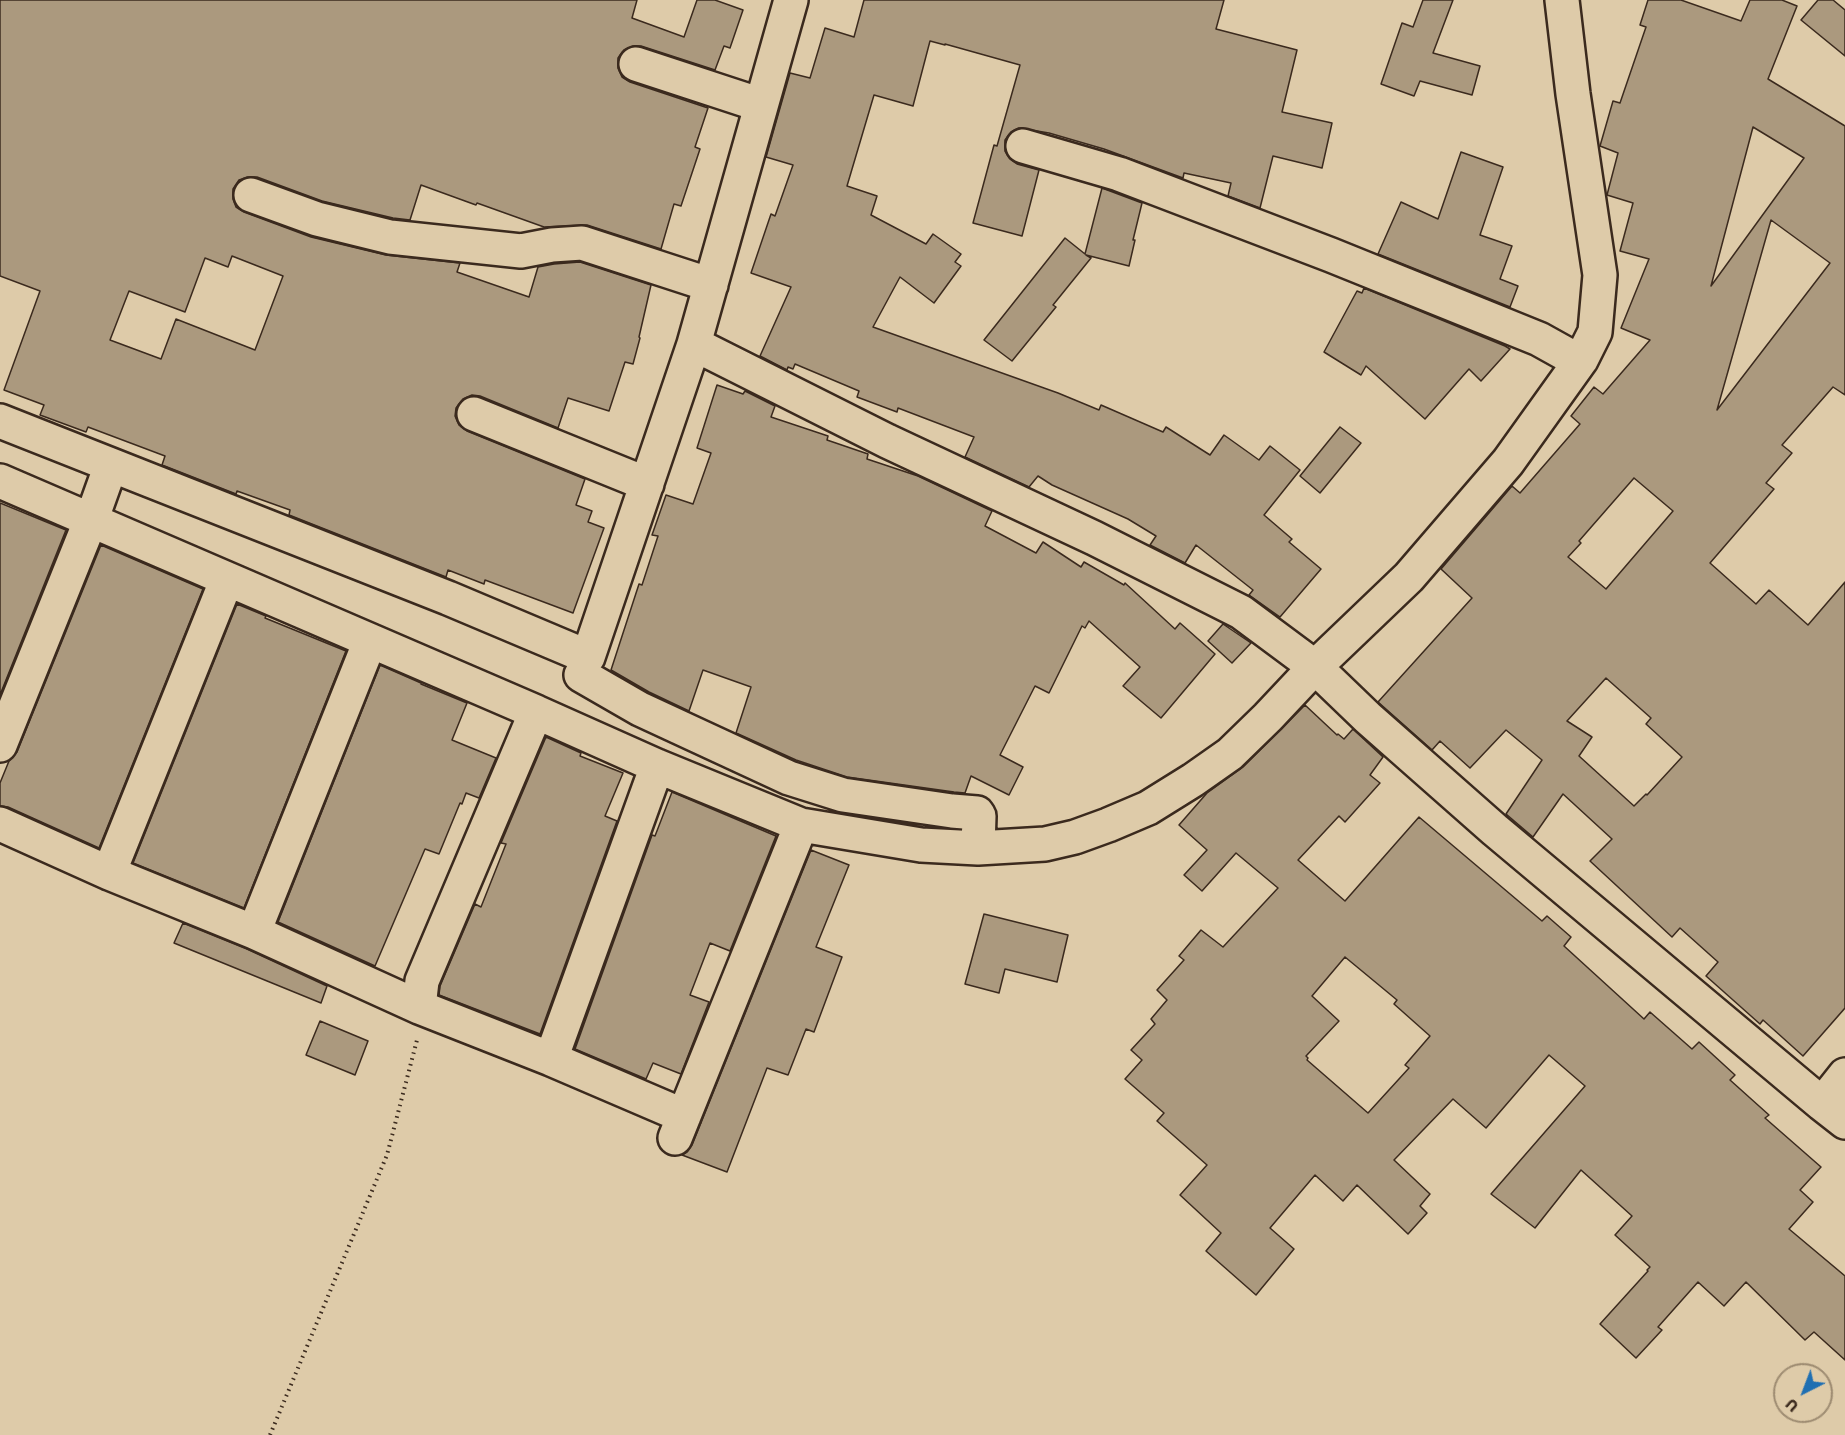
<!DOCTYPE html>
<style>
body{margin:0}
#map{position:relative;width:1845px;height:1435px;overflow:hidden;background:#decba9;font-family:"Shantell Sans",sans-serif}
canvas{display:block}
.north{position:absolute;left:1773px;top:1363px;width:60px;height:60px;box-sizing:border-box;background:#decba9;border:2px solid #9d8b71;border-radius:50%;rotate:222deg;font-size:16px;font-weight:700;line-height:24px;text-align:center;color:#3b2a1e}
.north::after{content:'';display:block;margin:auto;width:21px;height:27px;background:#1f6fb2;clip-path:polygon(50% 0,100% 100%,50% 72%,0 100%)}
</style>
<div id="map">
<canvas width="1845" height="1435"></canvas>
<div class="north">U</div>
</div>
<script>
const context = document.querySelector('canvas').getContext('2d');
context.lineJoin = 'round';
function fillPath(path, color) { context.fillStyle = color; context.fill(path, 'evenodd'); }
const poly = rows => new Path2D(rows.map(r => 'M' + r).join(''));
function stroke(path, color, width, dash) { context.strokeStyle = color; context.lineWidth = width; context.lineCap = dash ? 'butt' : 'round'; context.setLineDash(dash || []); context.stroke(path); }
const building = poly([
 [0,0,637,0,632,18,684,37,697,0,715,0,743,10,730,48,724,46,715,70,641,46,633,46,624,50,618,58,618,68,622,77,630,82,708,108,695,147,700,149,681,206,674,204,661,249,587,225,544,227,477,203,476,205,421,185,410,220,393,218,322,201,257,177,248,177,239,180,233,189,233,199,236,207,244,212,311,237,386,255,460,263,457,272,529,297,538,267,554,264,580,262,651,285,639,337,640,338,633,364,625,362,609,411,568,398,558,428,480,396,472,395,463,399,456,408,455,416,459,425,467,431,585,479,576,505,592,511,588,522,604,528,573,613,485,580,484,584,448,570,446,577,289,515,290,510,237,491,236,494,162,465,165,456,88,427,86,432,40,415,44,405,4,390,40,291,0,276,0,0],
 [232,256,283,276,255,350,176,319,161,359,110,340,129,291,185,312,205,258,228,267,232,256],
 [864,0,1224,0,1216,29,1297,50,1282,112,1332,123,1322,168,1273,156,1260,208,1228,196,1231,183,1184,173,1183,178,1104,149,1049,133,1019,128,1011,132,1005,140,1005,151,1010,159,1017,164,1039,170,1022,236,973,223,994,145,997,146,1020,65,945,44,945,45,930,41,913,106,874,95,847,186,877,196,871,215,926,244,933,234,961,254,955,262,961,266,934,303,900,277,873,327,1058,393,1099,410,1101,405,1163,432,1166,427,1210,455,1224,435,1259,460,1270,446,1300,470,1264,515,1292,539,1289,542,1321,569,1280,617,1249,595,1253,590,1196,545,1185,563,1150,545,1156,536,1128,519,1052,485,1038,476,1029,487,965,457,974,437,898,408,897,412,857,397,859,391,795,364,793,369,788,367,787,370,760,356,791,287,751,273,771,214,775,216,793,165,766,157,790,73,810,78,825,28,854,37,864,0],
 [1423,0,1453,0,1433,53,1480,66,1472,95,1420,81,1414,96,1381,84,1402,23,1413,27,1423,0],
 [1648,0,1681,0,1741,21,1750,0,1782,0,1797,6,1768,79,1845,126,1845,395,1833,387,1782,445,1792,453,1766,483,1774,489,1710,563,1756,604,1769,590,1808,625,1845,582,1845,1008,1803,1056,1763,1020,1760,1024,1706,976,1718,962,1680,928,1672,937,1590,861,1612,839,1563,794,1533,837,1506,814,1542,760,1506,730,1470,768,1440,741,1432,750,1378,702,1472,598,1441,569,1512,486,1520,493,1580,424,1571,416,1594,387,1603,394,1650,340,1621,328,1649,259,1620,251,1633,203,1607,195,1618,153,1600,146,1613,101,1620,103,1646,27,1640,25,1648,0],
 [1753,127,1804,158,1711,286,1753,127],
 [1771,220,1830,263,1717,410,1771,220],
 [1634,478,1673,511,1606,589,1568,557,1581,543,1579,541,1634,478],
 [1606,678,1651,718,1646,724,1682,757,1647,795,1646,794,1634,806,1579,756,1592,737,1567,721,1606,678],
 [1818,0,1833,0,1845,10,1845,56,1801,20,1818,0],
 [1461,152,1503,167,1480,235,1512,246,1500,279,1518,286,1510,307,1378,254,1401,202,1438,219,1461,152],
 [1102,188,1142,203,1133,240,1135,240,1129,266,1086,255,1091,258,1053,305,1056,307,1012,361,984,340,1065,238,1085,254,1102,188],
 [1364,288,1505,346,1510,349,1481,381,1469,369,1425,419,1366,366,1361,375,1324,352,1357,291,1362,293,1364,288],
 [717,385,743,394,745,391,775,406,771,417,828,436,827,440,868,454,867,459,918,476,992,511,985,526,1036,553,1043,542,1081,567,1084,562,1124,585,1125,583,1175,629,1180,623,1215,654,1161,718,1123,686,1140,667,1089,621,1085,628,1082,626,1049,693,1035,686,1000,755,1023,767,1009,795,971,776,965,793,954,792,847,777,796,760,736,733,751,687,703,670,689,711,649,692,611,670,639,584,642,585,658,536,652,535,666,495,693,504,711,453,697,448,717,385],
 [1340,427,1361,443,1320,493,1300,476,1340,427],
 [0,503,66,530,0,695,0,503],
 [101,545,203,589,99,848,8,807,0,806,0,783,9,761,17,752,101,545],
 [237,604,266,616,265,618,346,651,244,908,133,863,237,604],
 [1223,624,1251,643,1232,663,1208,641,1223,624],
 [380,665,421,683,421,684,467,703,452,740,496,758,479,798,466,793,462,804,460,803,439,854,425,849,375,966,278,922,380,665],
 [1305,705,1337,735,1338,734,1344,739,1353,729,1383,757,1370,775,1380,783,1345,822,1339,816,1298,860,1345,901,1419,817,1542,921,1547,916,1571,937,1564,946,1644,1019,1650,1012,1692,1049,1699,1042,1735,1075,1730,1080,1769,1115,1765,1118,1821,1167,1800,1190,1813,1202,1789,1229,1845,1276,1845,1360,1814,1332,1805,1340,1746,1282,1724,1306,1698,1282,1658,1327,1662,1330,1636,1358,1600,1324,1648,1271,1647,1270,1650,1267,1615,1235,1632,1216,1581,1170,1535,1228,1491,1194,1585,1086,1549,1055,1486,1128,1453,1099,1394,1160,1430,1194,1420,1206,1427,1213,1408,1234,1357,1185,1343,1201,1315,1175,1270,1228,1294,1249,1256,1295,1206,1251,1221,1233,1180,1195,1207,1165,1157,1121,1164,1113,1125,1079,1142,1060,1131,1050,1155,1024,1151,1019,1167,1000,1157,990,1184,960,1179,956,1201,930,1223,947,1278,888,1236,853,1202,891,1184,875,1207,850,1179,825,1207,793,1243,767,1305,705],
 [1345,957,1397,1000,1394,1004,1430,1036,1405,1065,1409,1068,1368,1113,1307,1060,1308,1058,1306,1056,1339,1021,1312,996,1345,957],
 [546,737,581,753,580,756,623,773,605,816,617,821,540,1034,439,995,440,986,475,904,481,907,506,844,501,843,546,737],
 [672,792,776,836,730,951,710,943,690,995,709,1002,681,1074,653,1063,646,1079,575,1049,652,835,655,836,672,792],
 [811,850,849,865,816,947,842,957,814,1032,806,1029,788,1075,767,1068,727,1172,682,1155,687,1152,692,1145,811,850],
 [984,914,1068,935,1057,982,1005,969,999,993,965,984,984,914],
 [183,923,247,949,327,986,321,1003,174,943,183,923],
 [320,1021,368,1041,355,1075,306,1055,320,1021]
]);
const path = poly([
 [270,1435,387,1155,417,1040]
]);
const street = poly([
 [1562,0,1573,94,1600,275,1595,332,1581,360,1508,462,1409,577,1315,667,1368,718,1495,830,1822,1104,1845,1075],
 [636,64,761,105],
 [1023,146,1119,174,1331,255,1539,339,1566,354,1581,360],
 [251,195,317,219,390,237,521,251,552,245,582,243,711,285],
 [474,414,647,484],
 [0,421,448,598,588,657,694,344],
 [0,481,536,712],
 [581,675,640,709,789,778,843,795,952,811,977,813,979,816,978,848],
 [0,745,96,507,111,465],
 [0,824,109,873,254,932,419,1007,551,1059,684,1116],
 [109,873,227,579],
 [254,932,370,641],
 [419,1007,422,981,536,712,657,766,801,825,921,845,978,848,1045,844,1075,837,1108,825,1148,808,1193,780,1230,754,1268,717,1315,667,1241,612,1094,538,887,441,694,344,791,0],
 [551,1059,657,766],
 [1822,1104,1845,1122],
 [675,1138,801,825]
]);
fillPath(building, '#ab997e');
stroke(building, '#3b2a1e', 1.5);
stroke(street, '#3b2a1e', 38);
stroke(path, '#3b2a1e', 4, [1.5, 4.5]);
stroke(street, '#decba9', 33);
</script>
